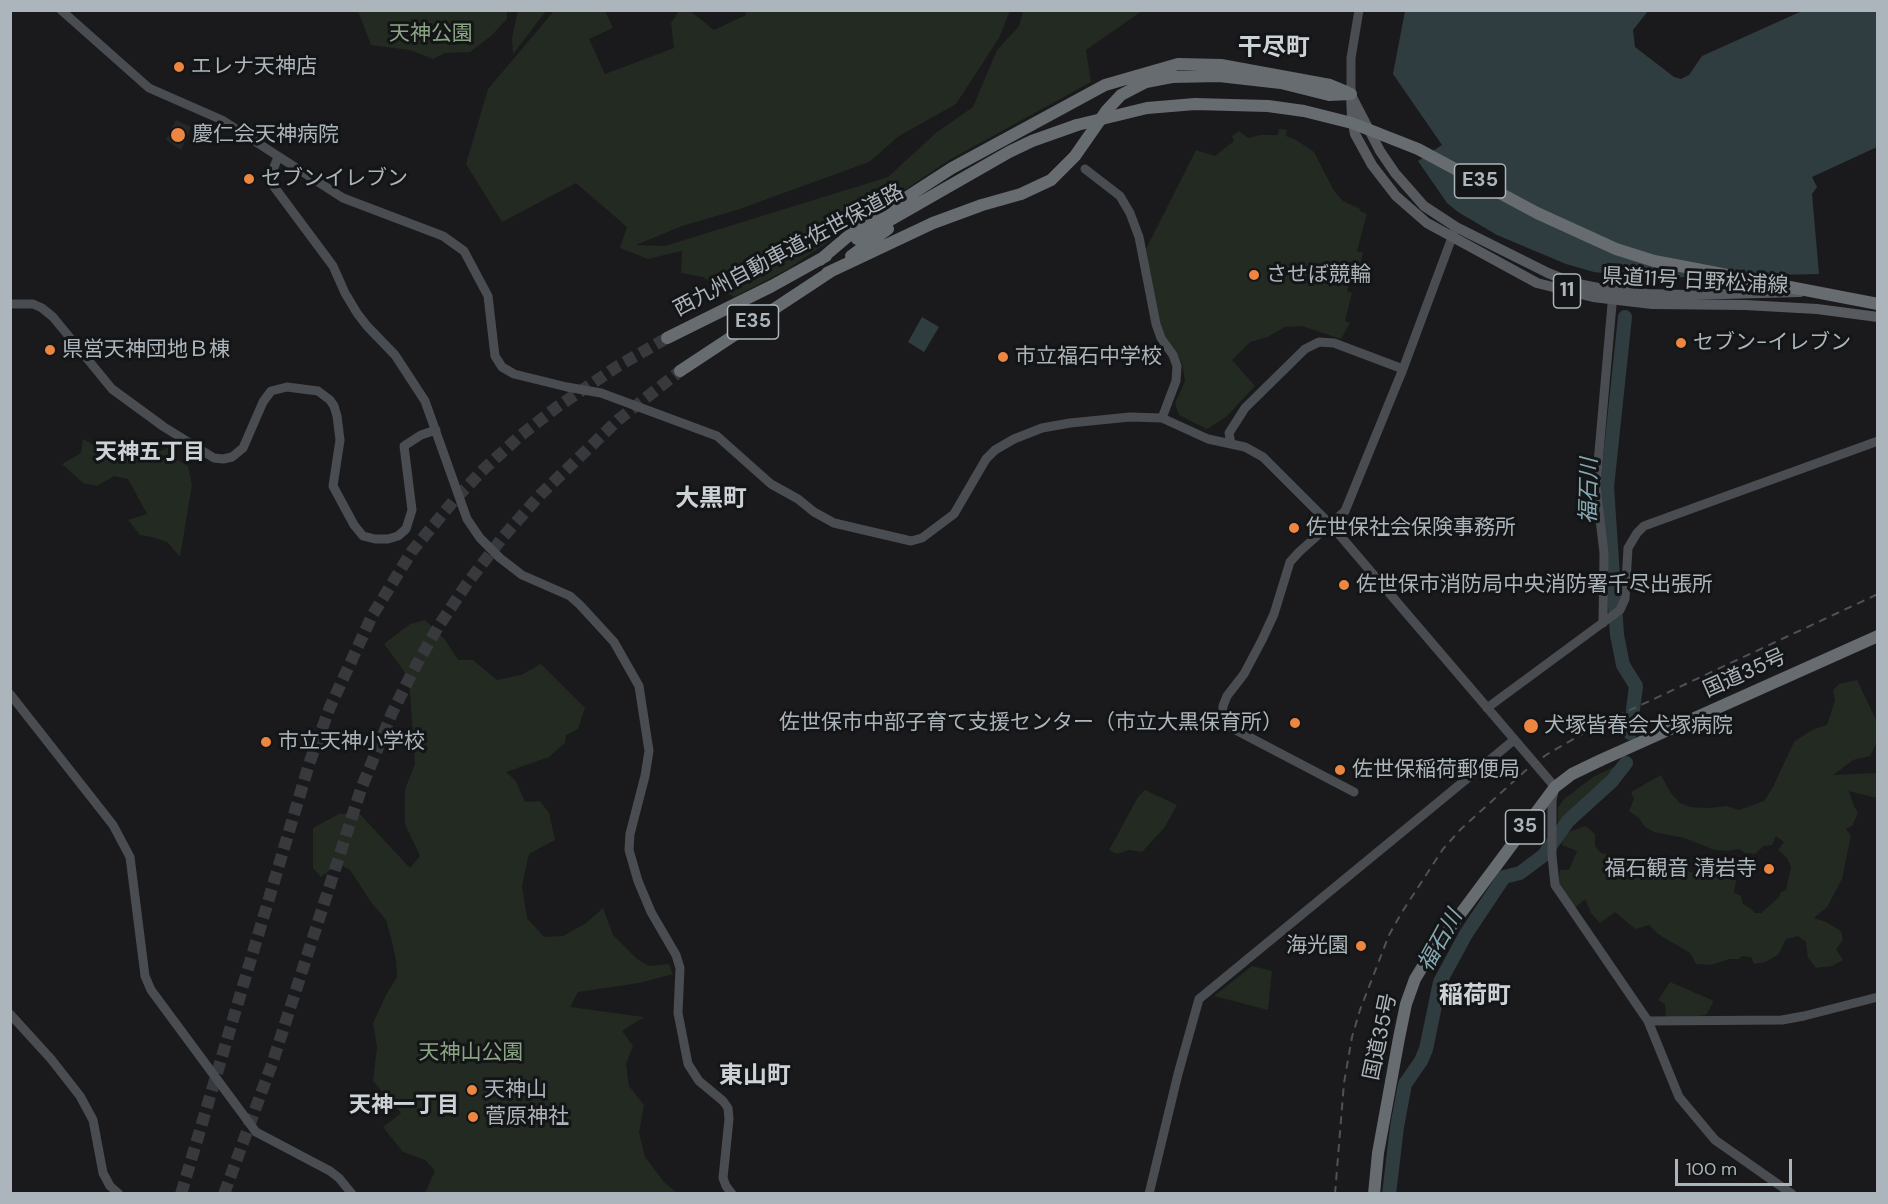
<!DOCTYPE html>
<meta charset="utf-8">
<style>
body{margin:0}
#map{position:relative;width:1888px;height:1204px;overflow:hidden;background:#1a1a1c;font-family:"DM Sans",sans-serif}
canvas{display:block}
.frame{position:absolute;inset:0;border:12px solid #acb5bb;pointer-events:none}
.scale{position:absolute;left:1675px;top:1159px;width:117px;height:27px;box-sizing:border-box;border:3px solid #acb5bb;border-top:0;padding-left:8px;font-size:18px;line-height:21px;white-space:nowrap;color:#acb5bb;-webkit-text-stroke:4px #141517;paint-order:stroke}
</style>
<div id="map">
<canvas width="1888" height="1204"></canvas>
<div class="frame"></div>
<div class="scale">100 m</div>
</div>
<script>
const context = document.querySelector('canvas').getContext('2d');
context.lineJoin = 'round';
function fillPath(path, color) { context.fillStyle = color; context.fill(path, 'evenodd'); }
const poly = rows => new Path2D(rows.map(r => 'M' + r).join(''));
function stroke(path, color, width, dash) { context.strokeStyle = color; context.lineWidth = width; context.lineCap = dash ? 'butt' : 'round'; context.setLineDash(dash || []); context.stroke(path); }
function label(font, color, halo, rows, align = 'center') {
  context.font = font + ' "DM Sans","Noto Sans JP",sans-serif'; context.lineWidth = 6; context.setLineDash([]); context.textBaseline = 'middle'; context.strokeStyle = halo; context.fillStyle = color; for (const [text, x, y, turn = 0] of rows) {
    context.save(); context.translate(x, y); context.rotate((+turn || 0) * Math.PI / 180); context.textAlign = isNaN(turn) ? turn : align; if (halo) context.strokeText(text, 0, 0); context.fillText(text, 0, 0); context.restore();
  }
}
const built = poly([
 [176,120,191,127,181,150,166,140]
]);
const green = poly([
 [358,11,507,10,507,19,491,36,470,52,445,53,433,59,410,50,371,45],
 [518,11,546,11,513,54,512,38],
 [554,11,605,11,613,28,589,39,605,74,674,48,671,23,679,11,690,11,714,30,746,15,745,11,1010,11,999,38,956,104,899,136,869,162,737,210,682,226,636,245,665,246,888,177,937,132,973,107,997,50,1019,26,1023,11,1142,11,1086,50,1091,82,949,160,788,269,734,297,703,277,681,273,682,251,648,259,620,248,627,227,576,183,502,222,466,164,488,89],
 [1279,129,1287,130,1286,136,1296,140,1314,152,1334,191,1343,201,1360,209,1360,211,1367,214,1357,251,1363,253,1359,271,1355,282,1350,280,1347,291,1352,293,1345,321,1350,323,1341,339,1302,326,1285,327,1267,337,1250,342,1232,360,1255,386,1226,417,1207,429,1179,415,1175,403,1185,381,1182,363,1164,334,1159,320,1146,249,1196,150,1215,156,1234,141,1232,136,1239,131,1248,138,1260,135,1278,135],
 [83,439,113,456,135,456,156,453,173,445,176,459,188,466,192,485,180,557,167,542,152,537,140,535,128,520,147,514,128,479,114,476,97,486,83,483,62,464,81,453],
 [425,620,446,641,458,660,473,660,497,680,521,675,541,664,585,708,578,729,566,735,565,743,549,757,506,772,516,781,525,802,540,801,549,813,555,840,529,854,522,886,527,918,544,937,563,936,586,923,603,908,613,935,637,959,649,966,669,964,673,974,639,983,578,992,570,1007,644,1017,622,1031,633,1046,626,1064,629,1086,644,1105,639,1132,645,1157,664,1182,677,1193,425,1193,435,1171,425,1160,403,1152,383,1127,401,1113,373,1081,377,1047,373,1023,386,995,397,977,396,960,391,938,386,920,371,902,350,870,339,864,321,877,313,868,313,828,339,814,359,813,410,868,420,856,405,824,405,789,415,764,409,678,384,644,410,624],
 [1857,680,1877,722,1877,742,1870,756,1853,760,1833,775,1877,773,1877,798,1849,791,1854,806,1858,813,1852,826,1846,829,1851,836,1842,879,1827,907,1814,918,1826,922,1841,931,1843,940,1836,949,1843,960,1832,966,1816,968,1808,958,1806,942,1798,936,1786,939,1778,955,1765,962,1754,964,1751,957,1742,956,1739,959,1729,959,1711,965,1696,964,1690,953,1658,934,1649,925,1635,929,1615,912,1600,923,1591,913,1585,899,1575,908,1558,885,1560,870,1569,870,1577,851,1562,845,1563,834,1586,826,1595,834,1595,846,1601,853,1628,860,1632,855,1660,867,1675,868,1698,874,1704,869,1718,869,1726,872,1736,880,1734,893,1741,896,1743,904,1750,908,1755,913,1761,913,1779,897,1781,892,1786,890,1791,867,1787,858,1778,850,1784,842,1776,836,1772,845,1764,846,1755,854,1745,853,1739,849,1727,851,1715,850,1684,838,1654,832,1645,827,1639,818,1629,811,1634,799,1631,792,1661,775,1670,792,1680,803,1690,807,1708,808,1727,806,1739,810,1764,801,1772,789,1794,742,1812,730,1827,725,1835,700,1833,690,1839,684],
 [1624,762,1625,766,1558,827,1558,808,1563,800,1593,777],
 [1145,790,1177,805,1165,827,1142,852,1129,850,1117,854,1109,850,1138,797],
 [1252,966,1272,971,1268,1010,1214,996],
 [1670,982,1712,1000,1713,1003,1706,1015,1666,1019,1665,1004,1658,1000]
]);
const water = poly([
 [1405,11,1648,11,1633,30,1635,47,1674,77,1681,79,1689,75,1702,56,1802,11,1877,11,1877,147,1812,177,1817,187,1812,194,1819,274,1648,278,1594,272,1566,264,1497,235,1458,212,1447,203,1418,161,1442,145,1393,74],
 [922,317,939,327,924,352,908,342]
]);
const river = poly([
 [1625,317,1607,487,1617,635,1623,665,1636,686,1630,733],
 [1389,1194,1397,1127,1405,1084,1421,1061,1426,1049,1440,982,1466,934,1504,877,1520,873,1544,855,1568,821,1612,781,1626,763]
]);
const highwayTunnel = poly([
 [181,1194,309,764,330,707,372,616,412,551,456,498,485,468,520,436,557,407,618,366,667,338],
 [224,1194,273,1061,361,789,392,713,413,671,438,627,466,585,503,537,540,495,618,420,680,371]
]);
const secondary = poly([
 [61,10,149,88,222,120,343,198,443,236,464,251,488,296,495,356,502,367,514,374,567,387,601,393,717,436,771,484,798,499,814,512,834,523,911,541,922,538,954,514,986,459,995,450,1014,439,1042,428,1070,423,1130,417,1162,418,1208,439,1245,447,1263,457,1331,525,1555,787,1552,800,1552,855,1555,885,1648,1021,1679,1097,1715,1140,1792,1194],
 [1351,94,1351,58,1359,10],
 [278,157,271,175,272,184,333,266,345,293,357,313,367,326,395,355,425,401,467,519,480,538,500,558,522,575,570,596,580,605,614,642,639,686,649,751,645,776,630,834,629,850,638,881,651,912,676,955,680,968,678,1013,688,1064,699,1081,723,1101,728,1108,729,1119,723,1178,726,1186,732,1194],
 [1085,169,1120,196,1130,213,1139,237,1156,324,1161,338,1173,355,1177,366,1176,381,1162,418],
 [10,304,33,304,42,308,53,317,112,389,164,427,214,458,223,459,232,457,243,448,263,402,271,391,287,387,318,391,330,400,334,406,337,416,340,440,333,486,354,525,363,536,375,539,388,539,398,536,406,529,412,510,404,446,421,435,436,430],
 [1231,444,1229,433,1245,408,1305,349,1319,342,1334,343,1403,369],
 [1603,623,1604,553,1596,486,1613,293],
 [10,694,113,825,130,857,145,976,151,990,256,1132,330,1171,339,1178,352,1194],
 [1487,708,1620,610,1625,599,1628,548,1637,533,1644,526,1878,441],
 [1354,792,1228,726,1223,716,1223,706,1227,696,1244,674,1262,640,1274,614,1290,562,1299,552,1345,511,1403,369,1454,232],
 [10,1014,51,1059,80,1096,93,1120,103,1173,110,1186,119,1194],
 [1648,1021,1782,1020,1804,1016,1878,997],
 [1149,1194,1178,1074,1199,999,1514,740]
]);
const primary = poly([
 [1351,94,1352,118,1355,134,1372,165,1396,196,1427,223,1537,283,1593,297,1652,304,1745,305,1817,309,1878,317],
 [1352,97,1380,151,1395,173,1424,206,1456,227,1548,273,1573,283,1613,291,1648,294,1685,295,1800,292]
]);
const highway = poly([
 [857,239,1009,152,1032,141,1077,125],
 [851,256,888,229],
 [820,260,853,232,952,168,1105,85,1178,64,1221,65,1330,85,1347,92],
 [827,273,933,223,982,205,1021,194,1051,180,1075,156,1107,110,1121,95,1146,82,1172,77,1219,76,1281,83,1329,95,1351,94],
 [667,338,772,286,826,256],
 [680,371,833,270],
 [1374,1194,1378,1153,1399,1038,1406,1004,1415,979,1429,956,1555,787,1572,774,1601,760,1878,636]
]);
const rail = poly([
 [1335,1194,1344,1083,1352,1037,1360,1010,1389,935,1402,912,1443,849,1461,829,1525,771,1546,755,1594,727,1878,594]
]);
const highwayBridge = poly([
 [1077,125,1147,108,1195,104,1268,106,1304,111,1352,123,1418,149,1537,213,1616,249,1654,261,1691,268,1878,304]
]);
const markers = [
 [179,67,6,"#ed8640"],
 [178,135,8,"#ed8640"],
 [249,179,6,"#ed8640"],
 [1254,275,6,"#ed8640"],
 [1681,343,6,"#ed8640"],
 [50,350,6,"#ed8640"],
 [1003,357,6,"#ed8640"],
 [1294,528,6,"#ed8640"],
 [1344,585,6,"#ed8640"],
 [1295,723,6,"#ed8640"],
 [1531,726,8,"#ed8640"],
 [266,742,6,"#ed8640"],
 [1340,770,6,"#ed8640"],
 [1769,869,6,"#ed8640"],
 [1361,946,6,"#ed8640"],
 [472,1090,6,"#ed8640"],
 [473,1117,6,"#ed8640"]
];
const shields = [
 [1480,181,51],
 [1567,291,27],
 [753,322,51],
 [1525,827,39]
];
const shieldNames = [
 ["E35",1480,181],
 ["11",1567,291],
 ["E35",753,322],
 ["35",1525,827]
];
const parkNames = [
 ["天神公園",431,34],
 ["天神山公園",471,1053]
];
const poiNames = [
 ["エレナ天神店",191,67],
 ["慶仁会天神病院",192,135],
 ["セブンイレブン",261,179],
 ["させぼ競輪",1266,275],
 ["セブン-イレブン",1693,343],
 ["県営天神団地Ｂ棟",62,350],
 ["市立福石中学校",1015,357],
 ["佐世保社会保険事務所",1306,528],
 ["佐世保市消防局中央消防署千尽出張所",1356,585],
 ["佐世保市中部子育て支援センター（市立大黒保育所）",1283,723,"right"],
 ["犬塚皆春会犬塚病院",1544,726],
 ["市立天神小学校",278,742],
 ["佐世保稲荷郵便局",1352,770],
 ["福石観音 清岩寺",1757,869,"right"],
 ["海光園",1349,946,"right"],
 ["天神山",484,1090],
 ["菅原神社",485,1117]
];
const streetNames = [
 ["西九州自動車道;佐世保道路",789,251,-28],
 ["県道11号 日野松浦線",1695,282,3],
 ["国道35号",1745,674,-24],
 ["国道35号",1381,1037,-78]
];
const neighbourhoodNames = [
 ["天神五丁目",150,453],
 ["天神一丁目",404,1106]
];
const waterNames = [
 ["福石川",1590,491,-89],
 ["福石川",1441,941,-61]
];
const quarterNames = [
 ["干尽町",1274,49],
 ["大黒町",711,500],
 ["稲荷町",1475,997],
 ["東山町",755,1077]
];
fillPath(built, '#262629');
fillPath(green, '#222a21');
fillPath(water, '#303d40');
stroke(river, '#303d40', 14);
stroke(highwayTunnel, '#37393c', 12, [12, 6]);
stroke(secondary, '#494d51', 9);
stroke(primary, '#575b60', 10);
stroke(highway, '#676c71', 12);
stroke(rail, '#4e5256', 2, [8, 6]);
stroke(highwayBridge, '#676c71', 12);
for (const [x, y, r, color] of markers) { const dot = new Path2D(); dot.arc(x, y, r, 0, 2 * Math.PI); context.fillStyle = color; context.fill(dot); stroke(dot, '#141517', 2); }
for (const [x, y, w] of shields) { const box = new Path2D(); box.roundRect(x - w / 2, y - 17, w, 34, 4.5); context.fillStyle = '#141517'; context.fill(box); stroke(box, '#acb5bb', 1.5); }
label('bold 20px', '#acb5bb', null, shieldNames);
label('21px', '#8ba584', '#141517', parkNames);
label('21px', '#acb5bb', '#141517', poiNames, 'left');
label('21px', '#acb5bb', '#141517', streetNames);
label('bold 22px', '#cdd2d7', '#141517', neighbourhoodNames);
label('italic 22px', '#85aab4', '#141517', waterNames);
label('bold 24px', '#cdd2d7', '#141517', quarterNames);
</script>
